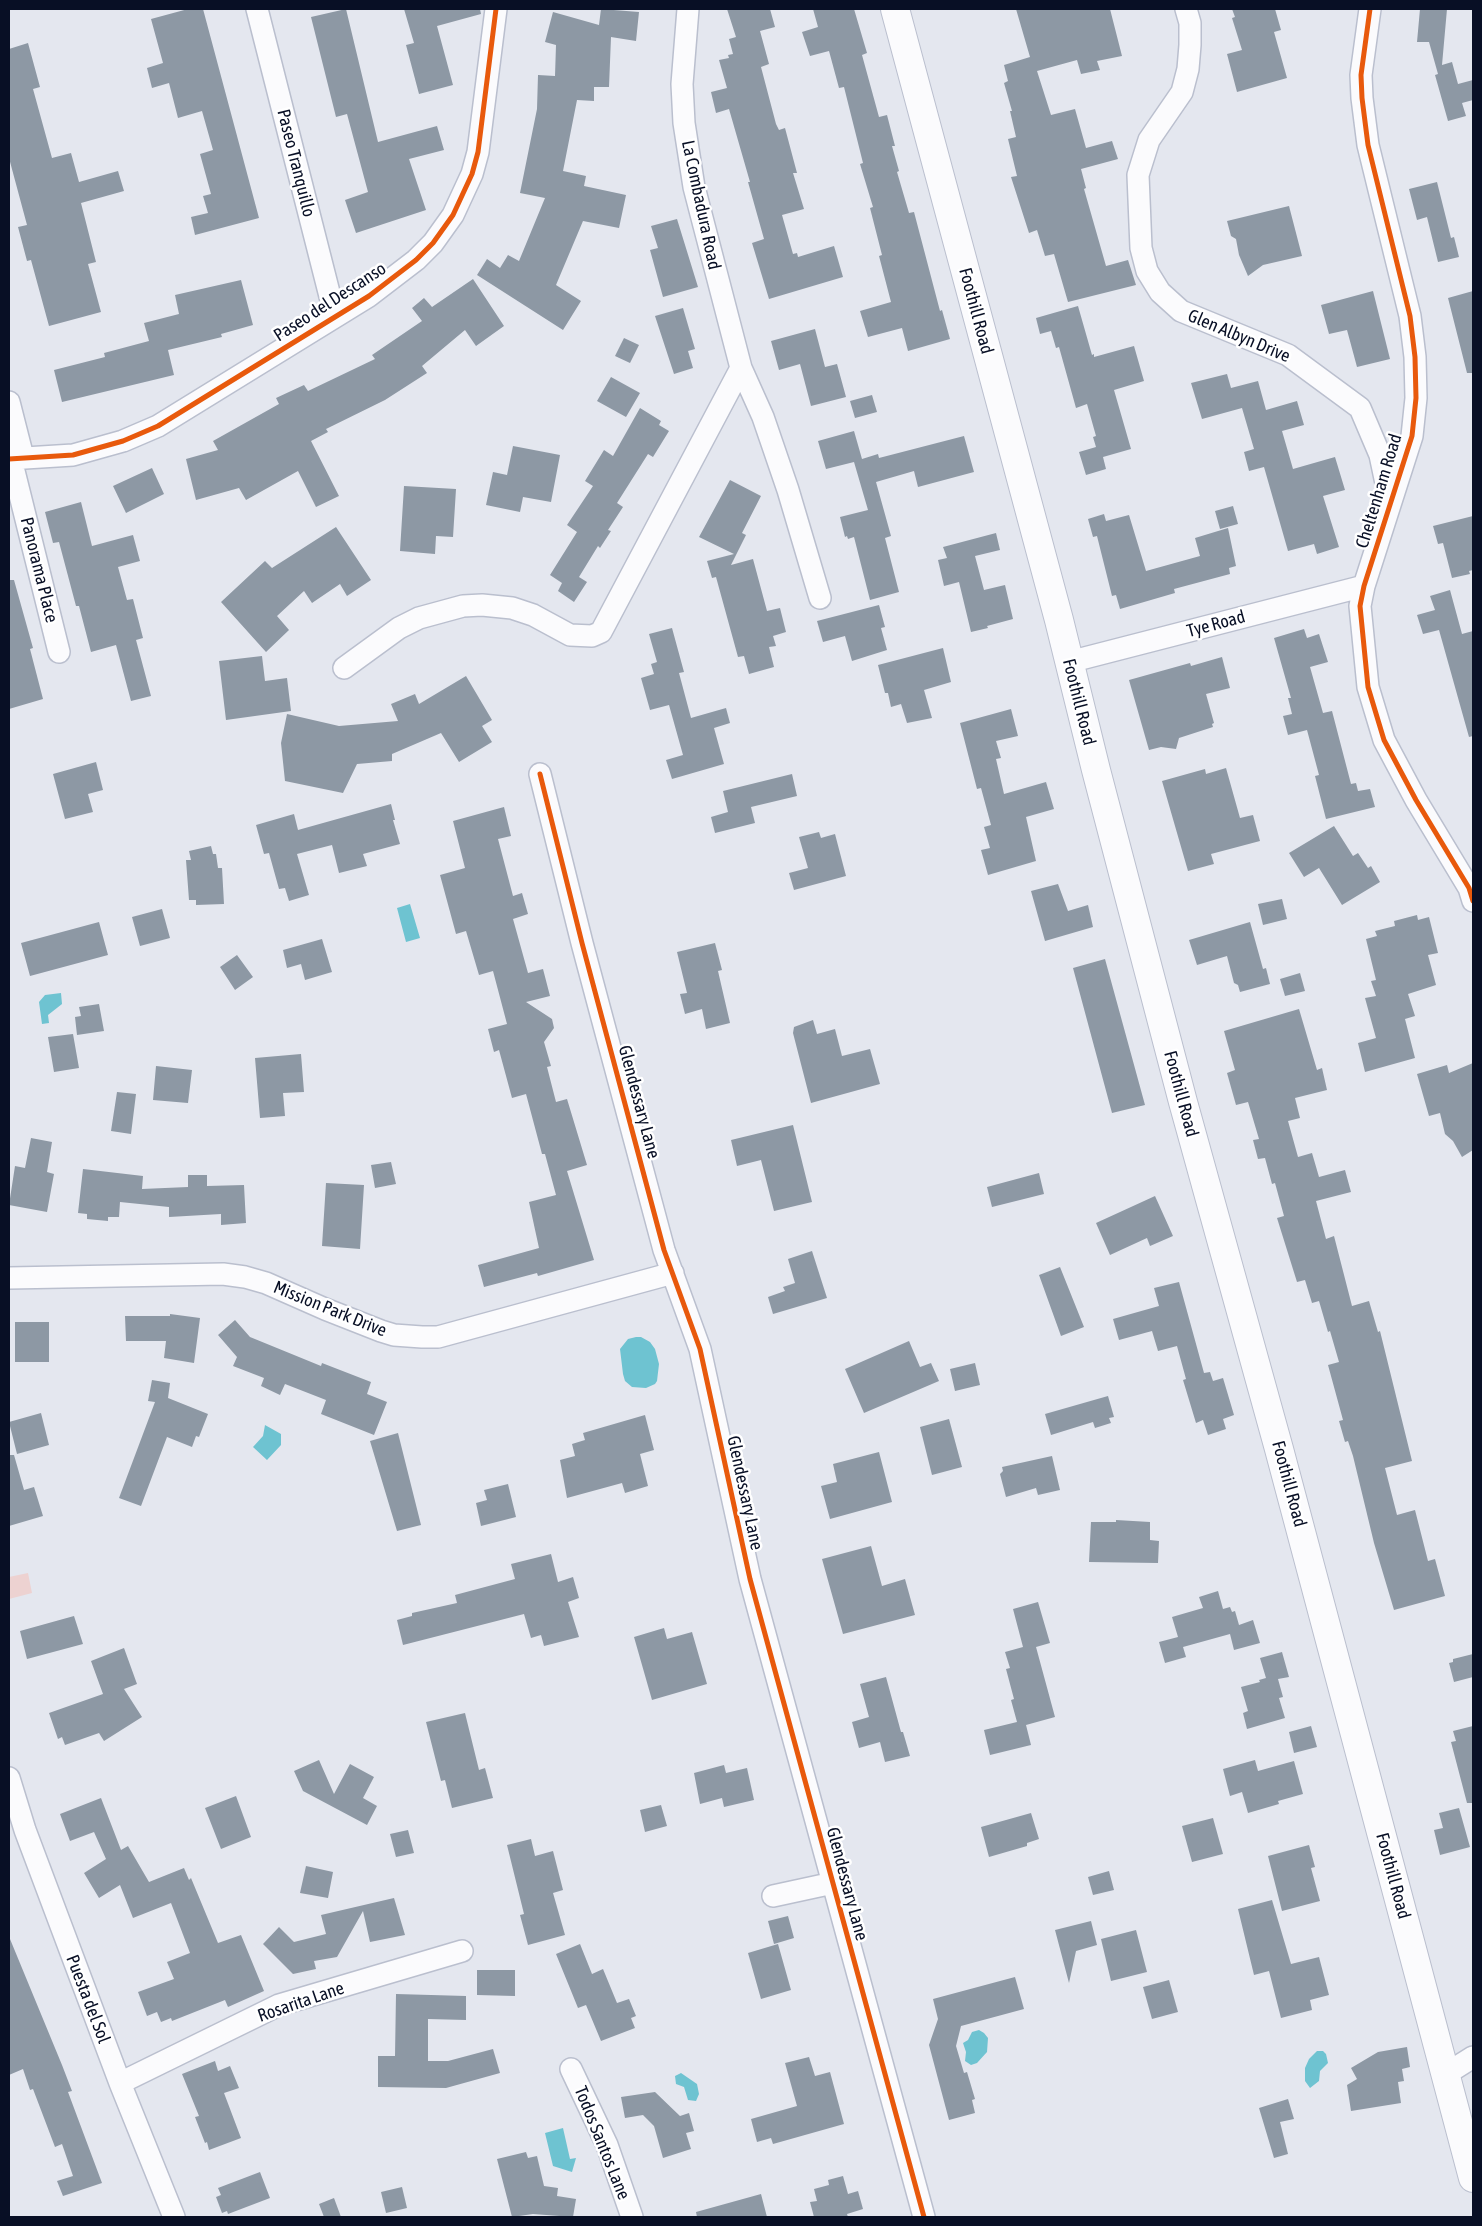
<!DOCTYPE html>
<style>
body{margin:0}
#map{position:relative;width:1482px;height:2226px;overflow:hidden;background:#e4e7ef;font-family:"Asap Condensed",sans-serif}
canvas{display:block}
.frame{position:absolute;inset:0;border:10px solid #080f25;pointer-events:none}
</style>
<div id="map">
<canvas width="1482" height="2226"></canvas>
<div class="frame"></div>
</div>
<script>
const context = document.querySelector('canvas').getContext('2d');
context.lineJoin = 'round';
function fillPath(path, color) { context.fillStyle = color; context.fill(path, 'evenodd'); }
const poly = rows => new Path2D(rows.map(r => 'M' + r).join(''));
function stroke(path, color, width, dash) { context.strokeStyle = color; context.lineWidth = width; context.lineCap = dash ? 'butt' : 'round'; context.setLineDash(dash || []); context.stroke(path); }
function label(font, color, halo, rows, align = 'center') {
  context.font = font + ' "Asap Condensed",sans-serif'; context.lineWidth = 5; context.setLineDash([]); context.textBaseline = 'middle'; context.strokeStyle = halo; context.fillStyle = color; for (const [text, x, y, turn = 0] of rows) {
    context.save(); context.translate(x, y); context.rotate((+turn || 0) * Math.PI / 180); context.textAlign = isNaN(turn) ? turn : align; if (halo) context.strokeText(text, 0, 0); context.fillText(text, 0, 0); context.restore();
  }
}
const green = poly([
 [28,1573,32,1593,9,1599,9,1577]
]);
const water = poly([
 [410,904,420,938,406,942,397,908],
 [61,993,62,1004,48,1015,49,1023,42,1024,39,1002,45,995],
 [636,1337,641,1337,650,1342,655,1349,659,1364,657,1381,655,1384,646,1388,632,1387,625,1381,623,1374,620,1349,628,1339],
 [265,1425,281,1434,281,1445,267,1460,253,1447,263,1436],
 [979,2030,984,2033,988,2038,987,2052,977,2063,971,2065,965,2061,966,2052,963,2043,968,2040,972,2032],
 [1317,2051,1323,2051,1326,2054,1328,2063,1320,2071,1319,2081,1310,2088,1305,2081,1305,2068,1309,2059],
 [681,2073,697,2084,699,2094,696,2101,688,2100,684,2087,676,2084,675,2076],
 [563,2128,570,2159,576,2158,572,2172,553,2166,545,2133]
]);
const building = poly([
 [188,9,203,9,259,218,195,235,191,217,208,213,203,196,211,194,200,154,213,150,202,111,178,118,169,83,152,88,147,68,163,63,151,19],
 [346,9,378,142,437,126,444,150,409,159,426,210,356,233,345,200,368,192,347,114,336,117,311,17],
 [404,9,480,9,481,14,437,26,453,85,419,94,406,45,414,43],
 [601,9,639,12,636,41,611,37,609,87,594,87,594,101,577,100,563,171,586,176,584,186,626,195,619,228,583,221,556,285,581,301,563,330,477,275,487,259,500,268,508,255,519,261,545,198,520,193,537,109,538,75,555,76,556,45,545,42,553,12,599,25],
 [727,9,770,9,775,27,760,31,769,64,761,67,776,124,779,130,785,128,797,173,793,173,804,209,782,215,793,254,797,253,798,257,834,246,843,277,769,299,752,243,764,239,748,182,750,182,729,109,716,113,711,92,727,88,719,60,729,58,728,55,733,54,729,39,736,37],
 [813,9,854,9,867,53,862,55,879,117,887,115,895,146,892,146,899,171,897,172,909,213,914,212,940,311,942,310,950,339,908,351,902,328,868,337,860,311,891,302,879,256,882,255,870,208,873,207,860,164,863,163,844,87,839,88,829,51,810,56,802,32,818,27],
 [1016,9,1110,9,1122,56,1097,61,1100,70,1081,74,1077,60,1037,71,1051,115,1075,109,1086,148,1112,141,1118,159,1081,169,1086,188,1084,189,1106,266,1128,260,1136,285,1068,302,1054,254,1045,256,1037,230,1029,233,1011,177,1017,176,1008,139,1016,137,1010,111,1012,111,1004,83,1008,81,1004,65,1030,57],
 [1232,9,1275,9,1281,30,1274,32,1287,78,1237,92,1227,54,1242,50,1232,18,1235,17],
 [1420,9,1447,9,1442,65,1452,62,1458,84,1473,80,1473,100,1462,103,1466,116,1448,121,1435,75,1438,74,1429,42,1417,42],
 [28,43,40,87,33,89,52,158,71,153,79,182,118,171,124,191,81,203,96,262,88,264,101,312,49,326,31,260,27,261,18,227,27,225,9,158,9,49],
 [1437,182,1451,238,1454,237,1459,257,1438,262,1427,217,1417,220,1409,189],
 [1289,206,1302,256,1263,265,1248,276,1239,255,1236,239,1231,236,1227,221],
 [677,219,698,287,663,297,650,250,658,248,651,226],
 [473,279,504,326,476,346,465,330,422,366,427,373,385,400,326,429,328,432,311,441,339,496,316,507,298,471,246,500,239,488,196,500,186,459,218,450,213,441,279,404,276,398,304,385,308,391,375,359,372,355,422,321,412,308,424,298,432,307],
 [241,280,253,325,221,334,222,337,168,350,174,375,62,402,54,370,105,357,104,353,149,341,144,323,179,314,175,295],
 [1373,291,1390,359,1357,367,1347,330,1329,334,1321,305],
 [1473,291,1473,373,1467,373,1448,298],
 [1078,306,1092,355,1094,354,1094,357,1134,346,1144,381,1114,390,1131,449,1103,457,1106,469,1086,475,1079,452,1096,447,1093,437,1096,436,1087,404,1076,408,1059,347,1056,348,1051,331,1040,334,1036,318],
 [683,308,695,349,688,351,693,368,674,374,655,316],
 [815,329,825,367,837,364,846,397,811,406,800,364,779,370,771,341],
 [624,338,639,345,630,363,615,356],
 [1227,374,1231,388,1258,381,1266,410,1297,401,1304,425,1282,431,1293,469,1335,457,1345,490,1323,496,1339,547,1317,554,1314,544,1288,551,1264,467,1249,471,1244,452,1254,449,1242,408,1202,419,1191,383],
 [611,377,640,393,626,417,597,401],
 [872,395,877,412,855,418,850,401],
 [640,408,661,421,659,425,669,431,653,457,648,454,617,503,623,507,608,530,611,531,600,548,598,546,579,577,587,582,574,602,558,591,562,583,550,575,577,532,567,525,593,486,585,481,604,450,613,456],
 [854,431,862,459,878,454,879,458,964,436,974,472,918,487,914,471,876,482,891,536,885,538,899,592,870,600,854,537,848,539,847,536,845,537,840,517,868,510,854,462,826,469,818,441],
 [513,446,560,455,551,502,523,497,520,512,486,505,493,472,507,475],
 [152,468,164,494,126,513,113,486],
 [730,480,761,496,742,533,746,535,731,565,753,559,767,611,780,608,786,632,773,636,776,646,769,647,774,667,749,674,744,656,738,657,716,577,712,578,707,561,734,554,699,537],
 [404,486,456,489,453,537,436,536,435,554,400,551],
 [81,502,92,546,133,535,140,561,118,567,127,600,133,599,143,638,136,640,151,696,131,701,116,645,91,652,79,606,76,606,59,542,53,543,45,512],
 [1233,506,1238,524,1220,529,1215,511],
 [1104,514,1106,521,1129,515,1146,571,1200,556,1195,538,1228,528,1236,566,1229,568,1230,574,1174,589,1175,593,1120,609,1116,595,1112,596,1097,536,1093,537,1088,519],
 [1473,516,1473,570,1469,571,1470,574,1452,578,1443,543,1438,544,1433,526],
 [336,527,371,580,347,596,340,584,312,603,304,591,277,616,289,630,266,652,221,602,265,561,272,568],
 [996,533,1000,550,975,556,984,590,1005,585,1013,619,987,626,988,628,971,632,959,582,944,586,938,560,947,558,943,547],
 [9,580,14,580,33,648,30,649,43,699,9,709],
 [1450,590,1462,634,1473,631,1473,736,1469,737,1439,630,1423,634,1417,615,1435,610,1430,596],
 [879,605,885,627,881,628,887,650,852,661,845,636,823,642,817,621],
 [672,628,684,672,679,673,691,718,726,708,730,723,714,728,724,764,672,779,666,760,683,755,669,705,650,710,641,678,654,674,651,664,657,662,649,634],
 [1304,629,1307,638,1319,634,1328,662,1310,667,1323,713,1332,711,1351,784,1356,783,1358,791,1370,789,1375,807,1326,819,1315,776,1319,775,1307,730,1288,735,1283,716,1292,714,1288,698,1291,698,1274,638],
 [943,648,951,682,924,690,932,718,907,723,901,704,891,707,888,693,885,693,878,665],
 [262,656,265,681,287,678,291,711,226,720,219,661],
 [1222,657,1230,688,1206,694,1214,723,1212,724,1213,727,1179,738,1176,749,1161,747,1149,750,1129,680,1190,663,1191,666],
 [466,676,492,720,482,726,492,742,459,762,441,733,392,754,392,761,357,764,343,793,285,781,281,743,287,714,339,726,398,721,391,704,415,694,419,704],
 [1011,709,1018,736,996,741,1001,758,996,759,1004,794,1046,782,1054,809,1026,817,1036,861,988,875,981,850,990,848,984,827,991,825,981,788,977,789,960,723],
 [96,762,103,790,88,794,93,812,65,819,53,774],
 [1226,768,1240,818,1253,815,1260,841,1211,854,1214,864,1188,871,1162,781,1205,769,1206,774],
 [792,774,797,796,751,807,755,823,715,833,711,817,728,812,723,791],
 [391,804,395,820,393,820,400,844,363,854,367,866,339,873,332,845,297,854,309,895,289,901,285,888,279,889,269,853,264,854,256,825,294,814,298,830],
 [504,807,511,836,498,839,513,896,522,893,528,914,513,919,528,973,543,969,550,996,526,1002,552,1019,554,1028,544,1042,551,1066,547,1067,556,1102,567,1099,587,1165,567,1171,594,1260,538,1276,537,1273,484,1287,478,1265,539,1248,529,1202,556,1195,545,1154,542,1154,526,1094,512,1098,499,1050,494,1052,488,1029,507,1024,493,971,479,975,466,931,456,934,440,875,465,868,453,821],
 [1334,826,1353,856,1358,853,1368,868,1371,866,1380,882,1342,905,1319,868,1304,877,1289,853],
 [819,832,821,838,835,834,846,876,794,890,789,873,808,868,799,837],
 [211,846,213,854,216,854,218,868,222,868,224,904,196,905,196,900,189,900,186,860,191,860,189,851],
 [1058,884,1068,911,1088,905,1093,927,1045,941,1031,891],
 [1282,899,1287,919,1263,925,1258,904],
 [162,909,170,938,140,946,132,917],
 [1417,915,1418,920,1429,917,1438,953,1428,955,1436,985,1408,994,1415,1016,1405,1019,1415,1058,1365,1072,1358,1043,1376,1038,1365,998,1376,996,1371,981,1376,980,1366,939,1377,936,1375,931,1395,926,1394,921],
 [99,922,108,955,30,976,21,943],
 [1250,922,1263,969,1266,968,1270,984,1240,992,1238,985,1234,983,1227,956,1197,965,1189,940],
 [322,939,332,972,305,980,301,964,287,968,283,950],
 [715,943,722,970,718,971,730,1023,706,1029,702,1009,685,1014,680,994,687,993,677,952],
 [237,955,253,977,235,990,220,967],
 [1105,959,1145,1105,1112,1113,1073,968],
 [1300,973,1305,991,1285,996,1280,979],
 [99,1004,104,1031,77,1035,75,1017,81,1016,79,1007],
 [1299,1009,1317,1070,1322,1068,1327,1090,1295,1098,1300,1118,1288,1121,1298,1157,1312,1153,1319,1177,1345,1170,1351,1192,1316,1201,1326,1239,1334,1236,1352,1306,1369,1301,1378,1332,1380,1331,1412,1461,1385,1468,1397,1515,1415,1510,1428,1561,1435,1559,1445,1596,1394,1610,1374,1543,1353,1456,1348,1441,1345,1442,1339,1421,1343,1420,1328,1365,1339,1362,1330,1331,1328,1332,1319,1301,1312,1303,1305,1280,1297,1282,1277,1218,1284,1216,1275,1183,1272,1184,1265,1158,1258,1159,1253,1140,1259,1139,1248,1102,1236,1105,1227,1073,1235,1070,1224,1031],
 [813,1020,817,1034,835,1029,842,1056,870,1049,880,1084,811,1103,793,1033,794,1027],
 [73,1034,79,1068,54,1072,48,1037],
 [301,1054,304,1092,283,1093,285,1116,260,1118,255,1058],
 [1473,1063,1473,1150,1462,1157,1453,1141,1445,1134,1440,1113,1429,1116,1417,1074,1447,1065,1449,1073],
 [156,1066,192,1070,188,1103,153,1100],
 [117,1092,136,1094,131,1134,111,1131],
 [793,1125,812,1202,774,1211,761,1160,737,1166,731,1140],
 [31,1138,52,1142,47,1172,54,1174,47,1212,9,1205,15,1166,25,1168],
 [391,1162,396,1184,375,1188,371,1165],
 [83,1169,143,1176,142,1189,188,1187,188,1175,207,1175,207,1186,244,1185,246,1223,221,1225,221,1214,169,1217,169,1207,120,1202,119,1217,108,1217,108,1221,87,1219,87,1214,78,1213],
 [1039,1173,1044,1194,992,1207,987,1187],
 [326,1183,364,1185,360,1249,322,1246],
 [1155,1196,1173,1236,1150,1246,1147,1238,1110,1255,1096,1223],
 [812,1251,827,1298,773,1314,768,1297,785,1291,783,1287,795,1283,788,1259],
 [1060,1267,1084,1327,1061,1336,1039,1275],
 [1179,1282,1204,1373,1210,1372,1213,1381,1223,1378,1234,1415,1223,1419,1226,1429,1208,1435,1203,1420,1196,1423,1183,1380,1186,1379,1177,1346,1158,1351,1152,1331,1119,1340,1113,1319,1159,1306,1154,1288],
 [170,1314,200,1318,194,1363,164,1358,166,1341,126,1341,125,1316,170,1316],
 [235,1320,250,1337,321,1366,322,1363,371,1382,367,1394,387,1402,374,1435,321,1414,326,1400,285,1384,280,1395,261,1386,264,1378,233,1366,237,1357,218,1335],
 [15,1322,49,1322,49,1362,15,1362],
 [909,1341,920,1367,931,1363,939,1381,864,1413,845,1369],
 [975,1363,980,1385,955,1391,950,1369],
 [152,1380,170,1383,168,1398,208,1414,199,1437,196,1436,192,1447,167,1437,141,1506,119,1498,155,1402,148,1401],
 [1108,1396,1114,1417,1109,1418,1111,1423,1095,1428,1093,1422,1051,1435,1045,1414],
 [41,1413,49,1445,17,1454,9,1422],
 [645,1415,654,1450,640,1454,648,1486,625,1493,622,1483,567,1498,560,1460,575,1456,572,1444,585,1440,583,1433],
 [949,1419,962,1467,932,1475,920,1427],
 [398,1433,421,1525,397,1531,370,1441],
 [879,1452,892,1502,830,1519,821,1486,837,1482,833,1464],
 [9,1455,14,1455,24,1490,34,1487,43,1516,9,1526],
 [1052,1456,1060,1490,1038,1495,1036,1488,1006,1497,1000,1474,1003,1471,1002,1467],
 [508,1484,516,1517,481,1526,476,1503,487,1500,484,1490],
 [1116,1520,1150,1522,1150,1540,1159,1541,1158,1563,1089,1562,1091,1522,1116,1522],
 [871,1546,882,1586,905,1579,915,1615,843,1634,822,1559],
 [551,1554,558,1582,573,1577,579,1598,568,1602,579,1637,544,1646,541,1635,531,1638,524,1614,403,1645,397,1620,412,1616,412,1613,457,1603,455,1595,515,1579,511,1564],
 [1218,1591,1223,1609,1230,1607,1232,1612,1235,1611,1239,1625,1253,1620,1260,1643,1234,1650,1230,1634,1183,1647,1186,1657,1165,1663,1159,1642,1178,1637,1172,1617,1203,1608,1199,1597],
 [1038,1602,1050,1643,1036,1647,1055,1717,1026,1725,1031,1745,990,1755,984,1730,1017,1722,1011,1700,1014,1699,1006,1669,1010,1668,1005,1652,1023,1647,1013,1609],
 [74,1616,83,1644,27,1659,20,1631],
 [664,1628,667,1639,692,1632,707,1684,652,1700,634,1637],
 [124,1648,137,1684,124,1689,142,1717,104,1741,99,1733,65,1745,62,1737,58,1739,49,1713,103,1694,91,1661],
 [1282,1652,1289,1677,1278,1679,1283,1697,1279,1698,1285,1718,1247,1729,1243,1713,1248,1711,1241,1687,1260,1682,1259,1680,1266,1678,1260,1658],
 [1473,1654,1473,1677,1454,1682,1449,1663,1453,1662,1453,1659],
 [886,1677,901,1732,903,1732,910,1756,885,1762,880,1742,859,1748,852,1722,869,1717,860,1684],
 [465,1713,479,1770,485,1768,493,1798,452,1808,445,1780,441,1781,426,1722],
 [1311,1726,1317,1747,1294,1753,1289,1732],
 [1473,1726,1473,1803,1467,1803,1451,1742,1456,1741,1453,1731],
 [319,1760,334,1794,350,1764,374,1777,363,1798,377,1806,367,1825,303,1791,294,1771],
 [1255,1760,1258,1771,1294,1761,1303,1794,1278,1801,1279,1804,1248,1813,1242,1792,1230,1796,1223,1769],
 [724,1765,726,1773,747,1768,754,1800,724,1807,722,1798,700,1804,694,1773],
 [236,1796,251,1837,221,1849,205,1808],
 [101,1798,121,1850,128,1846,149,1882,184,1868,189,1880,191,1878,218,1943,241,1935,264,1991,228,2007,225,2000,172,2021,171,2018,161,2022,157,2012,147,2016,138,1992,174,1979,167,1962,190,1953,171,1903,133,1918,120,1885,99,1898,84,1873,106,1859,94,1832,70,1841,60,1814],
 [661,1805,667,1826,645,1832,640,1810],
 [1459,1808,1470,1847,1440,1855,1434,1830,1443,1828,1439,1813],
 [1031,1813,1039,1839,1027,1843,1027,1846,989,1857,981,1827],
 [1213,1818,1223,1854,1192,1862,1182,1826],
 [408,1830,414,1853,396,1857,390,1834],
 [531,1839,535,1856,553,1851,563,1890,553,1893,565,1935,528,1945,520,1915,524,1914,507,1845],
 [1309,1845,1315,1867,1311,1868,1320,1901,1282,1911,1268,1856],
 [306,1866,333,1872,328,1898,300,1893],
 [1109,1871,1114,1890,1093,1895,1088,1877],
 [394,1898,405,1935,370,1942,363,1911,337,1957,314,1961,316,1969,293,1974,263,1944,279,1927,294,1942,326,1934,321,1915],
 [1272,1900,1291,1964,1319,1957,1329,1995,1310,2000,1312,2010,1281,2018,1269,1971,1254,1975,1238,1909],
 [788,1916,794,1938,774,1944,768,1921],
 [1091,1921,1097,1945,1076,1951,1069,1983,1055,1930],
 [1136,1930,1147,1972,1111,1981,1101,1939],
 [9,1939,10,1939,62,2065,72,2091,68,2092,102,2183,63,2196,57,2181,73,2176,62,2144,55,2147,33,2089,30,2090,23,2069,9,2075],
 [580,1944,592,1974,603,1969,617,2003,629,1999,636,2016,631,2018,635,2028,601,2041,586,2005,578,2008,556,1954],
 [778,1944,791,1990,761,1999,748,1953],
 [477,1970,515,1970,515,1996,477,1995],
 [1015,1977,1024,2009,961,2026,956,2046,964,2073,967,2072,975,2099,972,2100,975,2113,949,2120,929,2045,938,2019,933,1999],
 [1169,1980,1178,2012,1152,2019,1143,1987],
 [396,1994,466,1996,466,2020,428,2019,428,2061,448,2061,493,2049,500,2073,446,2088,378,2087,378,2056,395,2056],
 [1407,2047,1410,2067,1402,2069,1404,2081,1398,2082,1401,2103,1351,2111,1347,2085,1357,2079,1351,2068,1378,2052],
 [809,2057,815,2076,830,2072,844,2124,773,2144,771,2138,757,2142,751,2119,797,2106,785,2063],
 [215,2061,218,2071,230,2066,239,2088,224,2093,241,2138,209,2150,207,2142,205,2143,195,2117,199,2116,182,2074],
 [655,2092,680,2116,689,2113,694,2131,686,2133,691,2149,663,2158,654,2126,643,2115,625,2118,621,2097],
 [1288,2099,1294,2119,1280,2122,1288,2154,1274,2158,1259,2108],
 [526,2152,528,2158,537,2156,544,2186,558,2188,557,2196,576,2199,573,2217,533,2214,512,2217,497,2159],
 [260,2172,270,2198,228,2214,227,2211,222,2213,216,2197,221,2195,218,2188],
 [843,2176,848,2194,858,2191,863,2209,847,2214,848,2217,814,2217,810,2202,817,2201,814,2189,829,2185,828,2180],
 [402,2187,407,2208,386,2213,381,2192],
 [761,2194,767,2217,697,2217,696,2212],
 [334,2198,341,2217,324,2217,319,2204]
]);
const street = poly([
 [257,9,335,316],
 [688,9,682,84,684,123,694,187,741,368,763,417,788,490,820,598],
 [1186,9,1190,23,1190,45,1188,69,1182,92,1149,140,1138,175,1141,248,1147,271,1160,292,1181,311,1288,355,1360,408,1380,455,1390,502],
 [1370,9,1361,75,1362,98,1368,145,1410,316,1415,357,1416,398,1412,436,1364,586,1360,606,1368,687,1384,740,1416,800,1469,888,1473,901],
 [9,402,23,457],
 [9,459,73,455,123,441,158,426,369,296,416,260,433,243,453,215,472,174,478,152,496,9],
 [11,459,59,652],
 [1069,662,1364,586],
 [344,668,399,628,419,618,463,606,482,605,512,608,533,615,570,635,592,636,601,632,741,368],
 [540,774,582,943,664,1250,700,1349,750,1579,924,2217],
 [9,1278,223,1274,245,1277,266,1283,325,1309,381,1331,394,1335,422,1337,438,1337,673,1273],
 [9,1778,25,1830,120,2083,174,2217],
 [773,1896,833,1883],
 [571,2069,607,2145,632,2217],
 [1446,2074,1473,2057],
 [120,2083,279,2005,462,1951]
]);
const secondary = poly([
 [895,9,1059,620,1096,770,1183,1102,1279,1449,1473,2178]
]);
const cycleway = poly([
 [1370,9,1361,75,1362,98,1368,145,1410,316,1415,357,1416,398,1412,436,1364,586,1360,606,1368,687,1384,740,1416,800,1469,888,1473,901],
 [9,459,73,455,123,441,158,426,369,296,416,260,433,243,453,215,472,174,478,152,496,9],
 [540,774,582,943,664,1250,700,1349,750,1579,924,2217]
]);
const streetNames = [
 ["Paseo Tranquillo",296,163,76],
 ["La Combadura Road",701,205,78],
 ["Paseo del Descanso",330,302,-33],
 ["Foothill Road",976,311,75],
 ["Glen Albyn Drive",1239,336,23],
 ["Cheltenham Road",1379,491,-73],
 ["Panorama Place",39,570,76],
 ["Tye Road",1216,624,-15],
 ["Foothill Road",1079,702,76],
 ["Foothill Road",1181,1094,75],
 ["Glendessary Lane",639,1102,75],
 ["Mission Park Drive",330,1309,22],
 ["Foothill Road",1289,1484,75],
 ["Glendessary Lane",745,1493,78],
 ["Foothill Road",1393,1876,75],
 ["Glendessary Lane",847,1884,75],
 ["Puesta del Sol",88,1999,69],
 ["Rosarita Lane",301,2002,-19],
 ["Todos Santos Lane",602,2143,68]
];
fillPath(green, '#edd2d1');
fillPath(water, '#6ec3d1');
fillPath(building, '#8d98a4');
stroke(street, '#babfce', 24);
stroke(secondary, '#babfce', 30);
stroke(street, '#fbfbfd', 21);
stroke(secondary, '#fbfbfd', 28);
stroke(cycleway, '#e8590c', 5);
label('18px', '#080f25', '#fff', streetNames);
</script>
